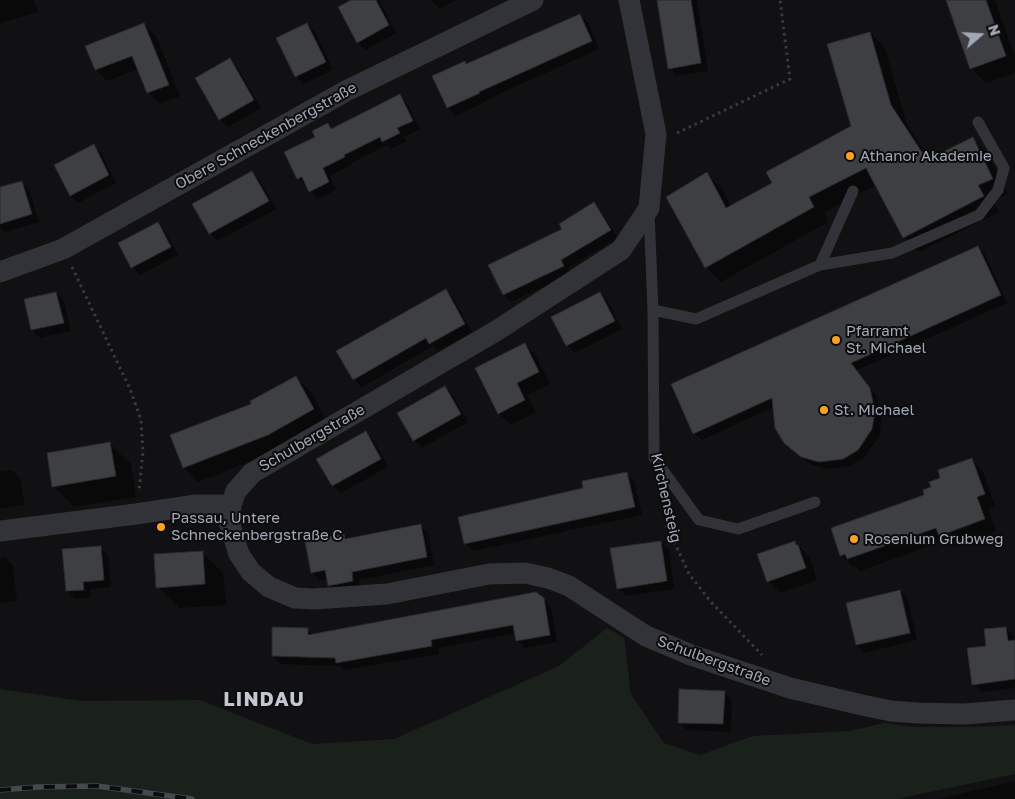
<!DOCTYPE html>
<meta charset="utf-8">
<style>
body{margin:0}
#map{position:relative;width:1015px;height:799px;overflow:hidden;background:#111113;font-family:"Golos Text",sans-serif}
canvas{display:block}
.north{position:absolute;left:955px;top:10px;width:50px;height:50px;-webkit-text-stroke:4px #0c0c0e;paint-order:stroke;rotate:71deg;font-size:14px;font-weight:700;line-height:20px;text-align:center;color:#a2a9b5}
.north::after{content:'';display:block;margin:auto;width:18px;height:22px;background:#a2a9b5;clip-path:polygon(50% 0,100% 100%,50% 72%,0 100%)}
</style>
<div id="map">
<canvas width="1015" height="799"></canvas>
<div class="north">N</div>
</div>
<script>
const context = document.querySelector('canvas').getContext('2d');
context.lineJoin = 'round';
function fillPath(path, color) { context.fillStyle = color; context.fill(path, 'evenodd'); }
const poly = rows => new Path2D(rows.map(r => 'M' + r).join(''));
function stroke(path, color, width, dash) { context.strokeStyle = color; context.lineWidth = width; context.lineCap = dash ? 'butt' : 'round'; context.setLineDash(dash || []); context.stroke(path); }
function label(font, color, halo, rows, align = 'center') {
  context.font = font + ' "Golos Text",sans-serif'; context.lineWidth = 4; context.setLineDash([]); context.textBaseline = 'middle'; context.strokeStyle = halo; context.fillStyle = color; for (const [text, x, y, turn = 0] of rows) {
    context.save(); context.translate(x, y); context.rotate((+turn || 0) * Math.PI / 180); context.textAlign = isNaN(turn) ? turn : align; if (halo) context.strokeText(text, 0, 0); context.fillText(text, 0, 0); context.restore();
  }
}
const green = poly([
 [607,628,624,638,631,694,664,743,700,755,753,736,850,731,884,723,915,727,967,727,1015,725,1015,774,897,799,0,799,0,689,82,701,200,700,312,744,394,739,559,666]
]);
const shadow = poly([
 [0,0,34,0,38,12,0,23],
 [354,0,379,0,396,33,365,50,358,42],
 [431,0,456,0,440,9],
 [659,0,697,0,708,71,677,76,670,68],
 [947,0,995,0,1015,57,1015,73,986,83,971,68],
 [580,15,588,23,599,49,486,100,487,101,456,116,448,108,434,77,465,62,467,65],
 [144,24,156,36,180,96,160,104,148,93,138,69,107,81,96,70],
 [307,24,315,32,333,70,304,84,296,76],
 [870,33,885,48,906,122,930,160,973,139,988,154,1008,194,992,201,999,212,919,252,904,237,876,185,824,212,828,222,721,282,706,267,706,174,722,189,731,207,774,184,852,127],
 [229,59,237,67,261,108,228,127,220,119],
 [399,96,407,104,420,129,404,137,407,141,391,149,387,145,351,163,352,165,330,176,336,190,318,199,298,178,317,138,328,124,333,129],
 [93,146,101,153,116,183,78,203,71,195],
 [252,172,259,180,276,209,218,241,210,233],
 [21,182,29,190,39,222,4,232,0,228,0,189],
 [594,204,601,212,618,238,568,268,571,274,511,302,504,295,564,230],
 [158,224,165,231,178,255,140,275,132,267],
 [978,247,985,254,1007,303,857,370,877,397,882,420,879,437,865,457,850,466,827,469,810,464,785,443,774,407,702,440,694,433],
 [446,290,453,298,472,332,438,351,433,346,362,387,354,379],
 [56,293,64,301,71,331,40,338,32,330],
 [600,293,608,301,622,329,575,353,567,345,553,318],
 [525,344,536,356,550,384,527,395,536,412,511,425,499,414,477,369],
 [296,377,311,392,328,424,283,449,198,482,184,467,253,404],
 [445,387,453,395,468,422,422,448,414,440],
 [366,433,374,441,388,467,341,493,333,486],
 [110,444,131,464,136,497,74,507,53,486],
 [971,459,983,471,995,506,988,508,996,531,952,547,946,540,860,571,855,566,853,567,841,555,926,495,942,478],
 [12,470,20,478,25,505,0,509,0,472],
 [626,473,634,481,642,515,473,551,465,543,585,488],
 [420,525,428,533,434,565,359,580,360,588,337,593,329,585,328,579,320,580,312,572,344,535,348,539],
 [661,542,669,550,674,589,626,596,618,588],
 [795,542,810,558,817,580,780,593,768,581],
 [100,547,108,555,111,587,90,589,91,597,75,599,67,591],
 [202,552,223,573,226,605,179,608,158,587],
 [5,557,13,565,17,601,0,603,0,558],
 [900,591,908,599,917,640,865,653,857,645],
 [543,598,551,607,557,642,525,648,517,640,516,633,438,648,439,654,345,670,340,666,281,664,273,656,308,630,313,635],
 [1006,628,1014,636,1015,642,1015,688,982,692,974,684,988,647],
 [724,692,732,700,731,732,687,730,679,722],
 [1015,781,1015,799,939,799]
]);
const building = poly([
 [351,0,376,0,389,25,357,43,338,7,351,0],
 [657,0,691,0,701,63,668,69,657,0],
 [946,0,986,0,1006,56,970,69,946,0],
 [580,14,592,41,479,92,480,93,447,108,432,76,465,61,466,64,580,14],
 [144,23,169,85,147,93,132,56,95,70,85,46,144,23],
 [307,23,326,62,295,77,276,38,307,23],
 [870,32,891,105,927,160,973,137,993,179,978,185,984,196,903,238,866,168,809,197,814,207,705,268,666,197,707,172,726,208,772,183,766,172,851,126,827,44,870,32],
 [230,58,254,100,219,120,195,78,230,58],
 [400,94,413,121,397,128,400,133,382,142,380,137,344,155,345,157,323,168,329,182,309,192,302,177,297,179,284,152,315,137,312,131,328,123,331,129,400,94],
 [94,144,109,175,70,196,54,165,94,144],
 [252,171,269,201,209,234,192,204,252,171],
 [22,181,32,214,0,224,0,187,22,181],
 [594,202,611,230,561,260,564,266,503,295,488,265,562,229,559,224,594,202],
 [158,222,171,247,131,268,118,243,158,222],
 [978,246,1001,295,851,363,870,388,875,412,872,429,858,450,843,459,819,462,801,457,784,443,775,428,772,398,693,434,671,384,978,246],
 [446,289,465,324,429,344,426,338,353,380,336,351,446,289],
 [56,292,64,323,31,330,24,299,56,292],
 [600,292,615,321,566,346,551,317,600,292],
 [525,343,539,372,517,383,525,400,498,414,475,368,525,343],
 [296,376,314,409,268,435,183,468,170,435,251,404,250,401,296,376],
 [445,386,461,414,413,441,397,413,445,386],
 [366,431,381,459,332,486,316,459,366,431],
 [110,442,116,476,52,487,47,453,110,442],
 [972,458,985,494,977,497,985,519,939,536,936,528,847,559,845,554,840,556,831,528,924,495,923,490,931,487,929,482,940,478,938,470,972,458],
 [627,472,635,507,464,544,458,517,583,488,582,481,627,472],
 [421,524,427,557,352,572,353,581,328,586,325,570,311,573,305,541,344,534,345,539,421,524],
 [661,541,667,581,617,589,610,548,661,541],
 [795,541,796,545,798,545,806,568,767,582,757,554,795,541],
 [101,546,104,580,83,582,84,590,66,591,62,549,101,546],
 [203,551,205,584,156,588,154,554,203,551],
 [900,590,910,633,856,645,846,603,900,590],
 [536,592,544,598,550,635,516,641,513,625,431,640,432,646,336,663,335,658,272,656,272,627,308,628,308,635,536,592],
 [1006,627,1008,641,1015,640,1015,679,972,685,967,648,986,646,984,629,1006,627],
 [679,689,725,691,723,724,678,723,679,689]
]);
const path = poly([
 [677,133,790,79,780,0],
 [72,267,130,389,141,420,143,451,139,491],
 [665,504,673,539,689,574,711,602,762,655]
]);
const lane = poly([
 [649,211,653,310,654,458,699,520,738,529,815,502],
 [820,265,892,253,979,215,998,190,1004,168,978,122],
 [653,310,696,319,820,265,853,191]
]);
const street = poly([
 [629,0,656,134,649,208,621,250,496,331,252,473,236,491,231,505,229,522,239,554,251,572,269,587,295,598,314,599,387,594,489,574,525,573,548,578,569,586,646,636,691,655,790,688,862,705,891,711,918,713,964,714,1015,710],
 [0,272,63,249,346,91,533,0],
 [0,531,136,514,196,505,231,505]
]);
const rail = poly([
 [0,790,38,787,97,786,192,799]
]);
const markers = [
 [850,156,5,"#fda21f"],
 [836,340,5,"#fda21f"],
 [824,410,5,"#fda21f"],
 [161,527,5,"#fda21f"],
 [854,539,5,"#fda21f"]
];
const streetNames = [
 ["Obere Schneckenbergstraße",266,136,-29],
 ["Schulbergstraße",312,438,-30],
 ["Kirchensteig",666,498,77],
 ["Schulbergstraße",714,661,20]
];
const poiNames = [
 ["Athanor Akademie",860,156],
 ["Pfarramt",846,331],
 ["St. Michael",846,348],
 ["St. Michael",834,410],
 ["Passau, Untere",171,518],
 ["Schneckenbergstraße C",171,535],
 ["Rosenium Grubweg",864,539]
];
const districtNames = [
 ["LINDAU",264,700]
];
fillPath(green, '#19211a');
fillPath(shadow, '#0007');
fillPath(building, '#3d3f43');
stroke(building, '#2b2b2f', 1);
stroke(path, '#383b3f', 3, [2.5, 4]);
stroke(lane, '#323338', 11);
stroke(street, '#323338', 21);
stroke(rail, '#45484d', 5.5);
stroke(rail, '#0c0c0e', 4, [11]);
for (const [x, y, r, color] of markers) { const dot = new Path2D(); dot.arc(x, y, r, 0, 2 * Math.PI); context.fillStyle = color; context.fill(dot); stroke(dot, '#0c0c0e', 2); }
label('15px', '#a2a9b5', '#0c0c0e', streetNames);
label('15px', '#a2a9b5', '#0c0c0e', poiNames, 'left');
context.letterSpacing = '1px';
label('bold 20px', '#c3c7d0', '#0c0c0e', districtNames);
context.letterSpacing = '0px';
</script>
